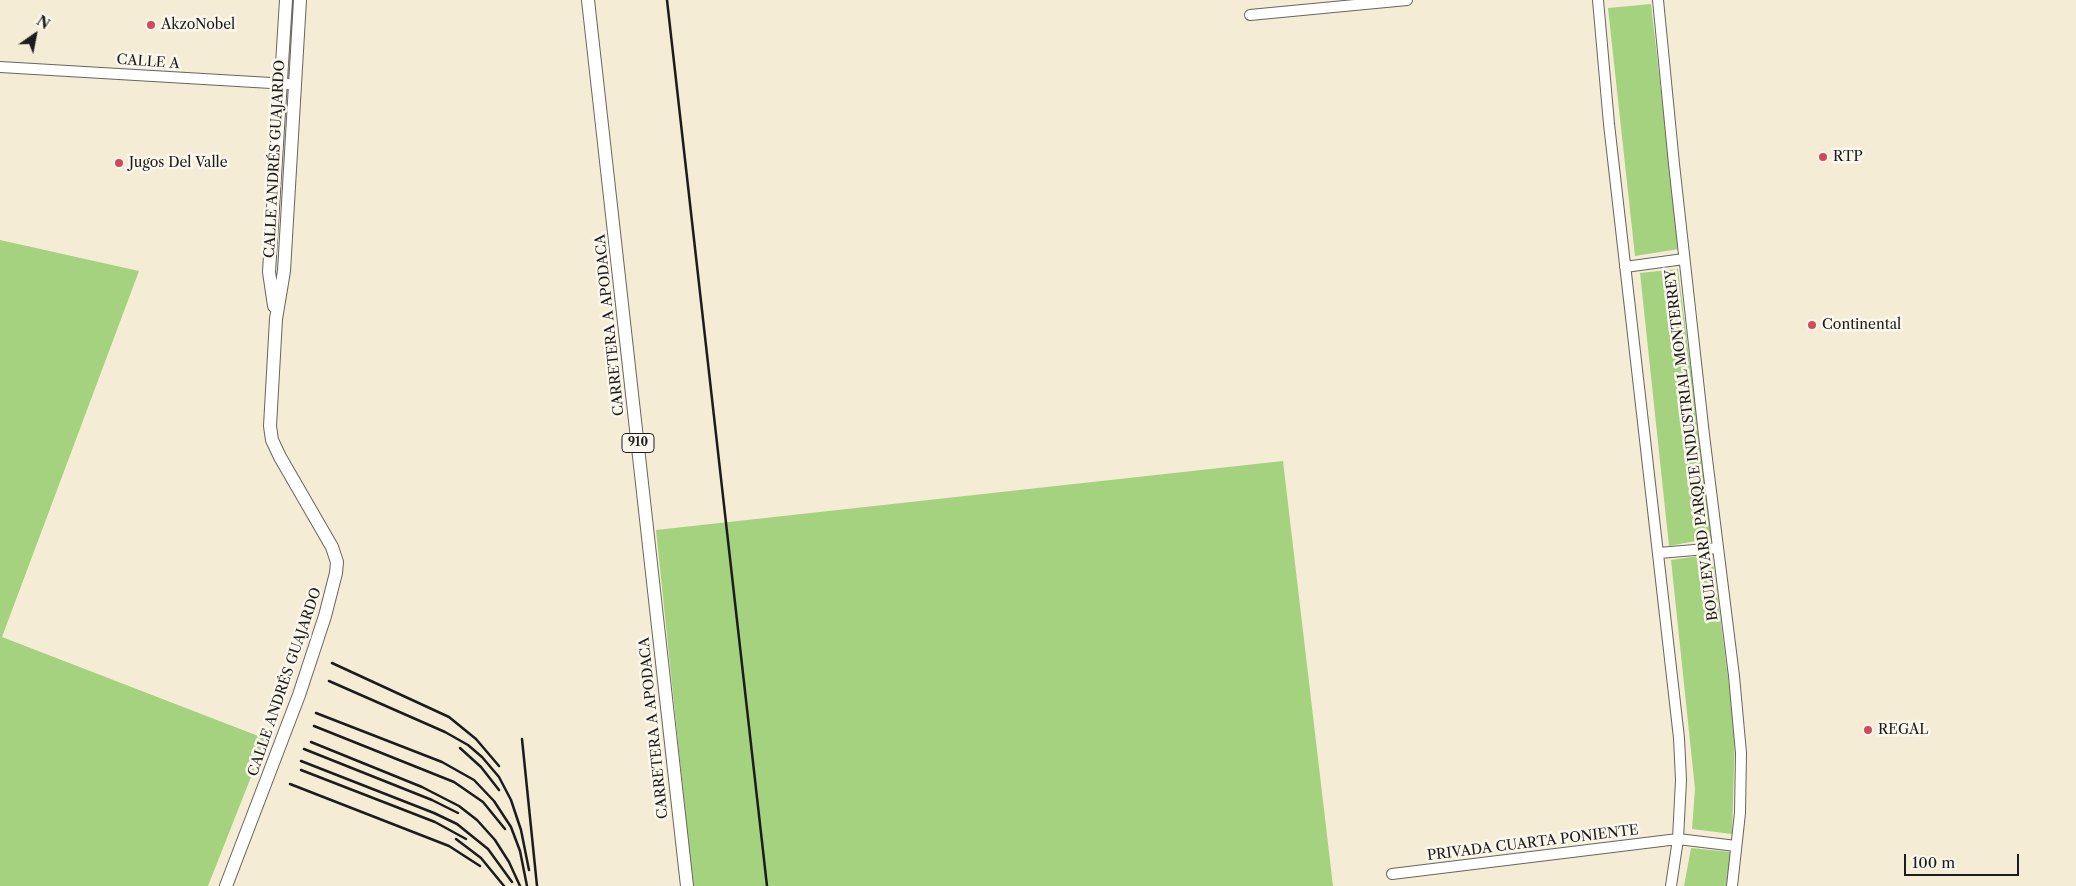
<!DOCTYPE html>
<meta charset="utf-8">
<style>
body{margin:0}
#map{position:relative;width:2076px;height:886px;overflow:hidden;background:#f5ecd6;font-family:"Libre Caslon Text",serif}
canvas{display:block}
.north{position:absolute;left:10px;top:10px;width:50px;height:50px;-webkit-text-stroke:4px #fbf7ec;paint-order:stroke;rotate:33deg;font-size:14px;font-weight:700;line-height:20px;text-align:center;color:#1c1c1c}
.north::after{content:'';display:block;margin:auto;width:18px;height:22px;background:#1c1c1c;clip-path:polygon(50% 0,100% 100%,50% 72%,0 100%)}
.scale{position:absolute;left:1904px;top:854px;width:115px;height:22px;box-sizing:border-box;border:2px solid #1c1c1c;border-top:0;padding-left:6px;font-size:15px;line-height:18px;white-space:nowrap;color:#1c1c1c;-webkit-text-stroke:4px #fbf7ec;paint-order:stroke}
</style>
<div id="map">
<canvas width="2076" height="886"></canvas>
<div class="north">N</div>
<div class="scale">100 m</div>
</div>
<script>
const context = document.querySelector('canvas').getContext('2d');
context.lineJoin = 'round';
function fillPath(path, color) { context.fillStyle = color; context.fill(path, 'evenodd'); }
const poly = rows => new Path2D(rows.map(r => 'M' + r).join(''));
function stroke(path, color, width, dash) { context.strokeStyle = color; context.lineWidth = width; context.lineCap = dash ? 'butt' : 'round'; context.setLineDash(dash || []); context.stroke(path); }
function label(font, color, halo, rows, align = 'center') {
  context.font = font + ' "Libre Caslon Text",serif'; context.lineWidth = 5; context.setLineDash([]); context.textBaseline = 'middle'; context.strokeStyle = halo; context.fillStyle = color; for (const [text, x, y, turn = 0] of rows) {
    context.save(); context.translate(x, y); context.rotate((+turn || 0) * Math.PI / 180); context.textAlign = isNaN(turn) ? turn : align; if (halo) context.strokeText(text, 0, 0); context.fillText(text, 0, 0); context.restore();
  }
}
const green = poly([
 [1651,4,1679,249,1635,256,1608,8],
 [0,240,139,271,2,637,266,739,208,886,0,886],
 [1678,269,1712,538,1669,546,1640,273],
 [1283,461,1333,886,693,886,656,530],
 [1712,554,1735,732,1732,834,1692,829,1695,789,1671,560],
 [1691,848,1731,852,1726,886,1684,886]
]);
const minor = poly([
 [1598,0,1609,124,1679,738,1681,780,1678,839,1671,886],
 [1658,0,1674,164,1704,435,1734,676,1741,753,1740,813,1732,886],
 [1250,15,1407,0],
 [0,67,288,84],
 [1625,267,1684,259],
 [1659,553,1718,548],
 [1392,874,1678,839,1736,846]
]);
const major = poly([
 [588,0,687,886],
 [274,306,269,272,286,0],
 [226,886,299,695,325,616,336,573,337,562,332,547,280,457,272,440,270,426,276,319,284,271,300,0]
]);
const rail = poly([
 [667,0,767,886],
 [332,663,449,717,476,739,499,766],
 [329,681,445,732,468,745,482,757,499,777,511,800,521,830,529,870],
 [316,713,442,762,474,780,494,801,511,827,520,851,527,886],
 [314,726,454,782,483,802,505,829],
 [522,739,537,886],
 [311,742,422,787,459,806,477,820,495,840,509,862,520,886],
 [460,748,481,767,499,790],
 [304,749,432,800,458,813],
 [301,761,434,813,457,824,488,849,512,882],
 [301,770,435,822,466,839],
 [290,784,449,846,480,866],
 [456,839,481,858,504,886]
]);
const markers = [
 [151,25,5,"#d1495b"],
 [1823,157,5,"#d1495b"],
 [119,163,5,"#d1495b"],
 [1812,325,5,"#d1495b"],
 [1868,730,5,"#d1495b"]
];
const shields = [
 [638,443,32]
];
const shieldNames = [
 ["910",638,443]
];
const poiNames = [
 ["AkzoNobel",161,25],
 ["RTP",1833,157],
 ["Jugos Del Valle",129,163],
 ["Continental",1822,325],
 ["REGAL",1878,730]
];
const streetNames = [
 ["CALLE A",148,62,4],
 ["CALLE ANDRÉS GUAJARDO",275,159,-87],
 ["CARRETERA A APODACA",610,325,-96],
 ["BOULEVARD PARQUE INDUSTRIAL MONTERREY",1692,445,-97],
 ["CALLE ANDRÉS GUAJARDO",285,682,-71],
 ["CARRETERA A APODACA",654,728,-96],
 ["PRIVADA CUARTA PONIENTE",1533,843,-7]
];
fillPath(green, '#a5d27e');
stroke(minor, '#68655d', 12);
stroke(major, '#68655d', 14);
stroke(minor, '#fff', 10);
stroke(major, '#fff', 12);
stroke(rail, '#1c1c1c', 2.5);
for (const [x, y, r, color] of markers) { const dot = new Path2D(); dot.arc(x, y, r, 0, 2 * Math.PI); context.fillStyle = color; context.fill(dot); stroke(dot, '#fbf7ec', 2); }
for (const [x, y, w] of shields) { const box = new Path2D(); box.roundRect(x - w / 2, y - 9.5, w, 19, 4); context.fillStyle = '#fbf7ec'; context.fill(box); stroke(box, '#1c1c1c', 1); }
label('bold 12px', '#1c1c1c', null, shieldNames);
label('14px', '#1c1c1c', '#fbf7ec', poiNames, 'left');
label('14px', '#1c1c1c', '#fbf7ec', streetNames);
</script>
